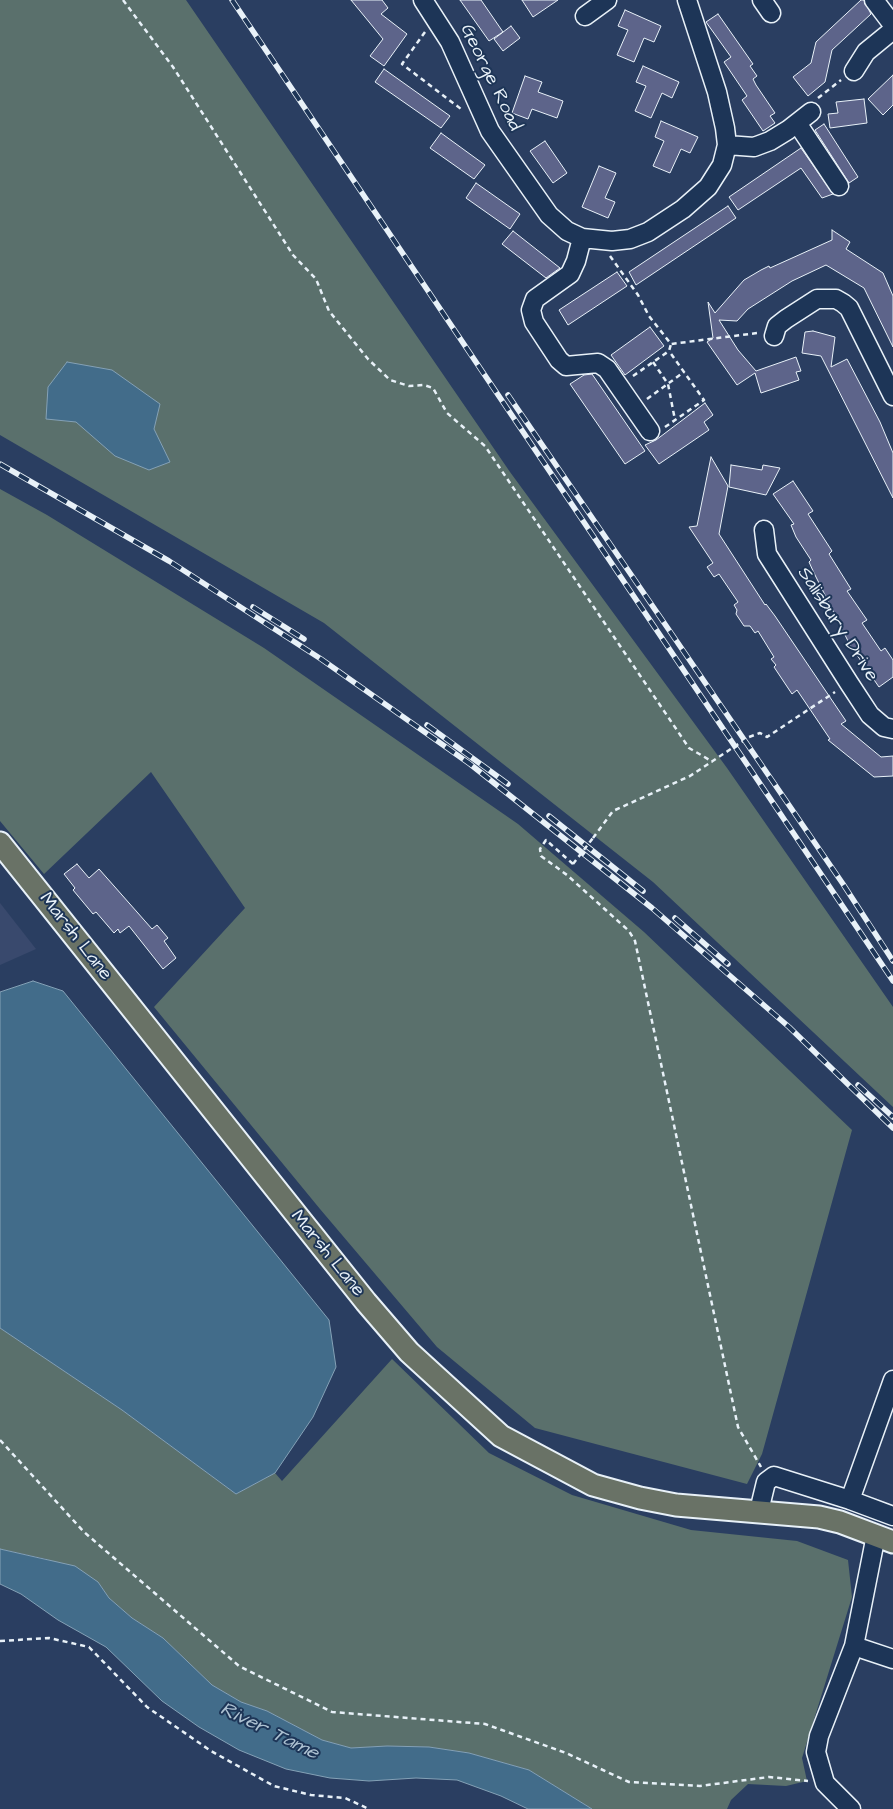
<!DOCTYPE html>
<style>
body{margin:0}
canvas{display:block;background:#2a3e61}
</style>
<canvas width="893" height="1809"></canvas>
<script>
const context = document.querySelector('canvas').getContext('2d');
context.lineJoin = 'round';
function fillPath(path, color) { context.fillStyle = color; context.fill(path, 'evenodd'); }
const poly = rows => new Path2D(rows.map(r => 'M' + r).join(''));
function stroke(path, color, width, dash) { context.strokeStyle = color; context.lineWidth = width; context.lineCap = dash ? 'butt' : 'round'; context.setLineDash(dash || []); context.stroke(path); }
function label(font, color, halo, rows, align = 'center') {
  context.font = font + ' "Architects Daughter",sans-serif'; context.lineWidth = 4; context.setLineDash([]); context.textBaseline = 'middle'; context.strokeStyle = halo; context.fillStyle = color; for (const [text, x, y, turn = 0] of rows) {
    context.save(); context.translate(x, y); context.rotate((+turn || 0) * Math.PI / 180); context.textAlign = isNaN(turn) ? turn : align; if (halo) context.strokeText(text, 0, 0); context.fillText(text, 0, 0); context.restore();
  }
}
const built = poly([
 [0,903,36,949,0,965]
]);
const green = poly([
 [0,0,186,0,510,472,727,768,893,1007,893,1107,653,882,324,623,0,435],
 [0,489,47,515,264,648,518,824,644,932,852,1130,762,1454,747,1484,535,1428,437,1347,320,1209,154,1007,245,908,151,772,44,874,0,821],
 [0,1328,122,1410,236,1494,275,1473,282,1481,392,1359,489,1453,572,1495,691,1530,797,1541,848,1560,852,1597,802,1758,807,1781,786,1786,748,1784,731,1800,727,1809,592,1809,529,1770,469,1753,429,1747,387,1746,351,1748,322,1740,267,1711,241,1702,212,1685,163,1638,132,1618,109,1598,98,1582,46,1559,0,1549]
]);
const water = poly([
 [67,362,112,370,160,404,154,429,170,462,149,470,115,456,76,422,46,419,48,387,67,362],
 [33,981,63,991,329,1320,336,1367,313,1417,275,1473,236,1494,122,1410,0,1328,0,992,33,981],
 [0,1549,75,1566,98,1582,109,1598,132,1618,163,1638,212,1685,241,1702,267,1711,322,1740,351,1748,387,1746,429,1747,469,1753,529,1770,592,1809,528,1809,501,1796,457,1780,416,1778,369,1781,330,1778,286,1769,239,1750,199,1727,162,1701,106,1647,58,1620,21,1594,0,1584,0,1549]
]);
const building = poly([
 [351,0,382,0,388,8,381,14,407,34,384,66,370,56,383,39,351,0],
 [460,0,481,0,503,32,489,41,460,0],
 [522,0,558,0,533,17,522,0],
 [861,0,864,0,871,14,832,50,825,82,808,96,793,77,811,63,816,42,861,0],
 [625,10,661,26,654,42,644,38,634,62,617,55,628,30,618,26,625,10],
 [718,14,753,64,750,66,757,76,753,79,756,85,775,113,770,116,775,123,763,131,742,100,747,96,724,62,731,57,706,22,718,14],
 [511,26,520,38,503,51,494,39,511,26],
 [643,66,679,82,672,98,662,93,651,118,635,111,646,86,636,82,643,66],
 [384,69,450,116,441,128,375,82,384,69],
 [893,75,893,105,883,115,868,99,893,75],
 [525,76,542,82,538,92,563,101,557,118,532,109,528,119,512,113,525,76],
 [864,99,867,123,830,128,828,114,838,113,836,102,864,99],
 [661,121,698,137,690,153,681,149,670,173,653,166,664,141,655,137,661,121],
 [824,124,858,177,849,183,815,130,824,124],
 [441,133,485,165,474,179,430,148,441,133],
 [545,141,567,173,553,183,530,151,545,141],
 [801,148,833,194,822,198,801,168,738,210,729,197,801,148],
 [599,166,616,173,605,198,615,202,608,218,582,207,599,166],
 [476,183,520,214,510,229,466,198,476,183],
 [728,206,736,218,636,285,629,272,728,206],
 [832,230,850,242,846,249,883,273,893,296,893,347,864,288,826,265,792,281,748,309,737,321,719,320,738,350,756,371,796,357,801,371,796,372,799,380,761,393,755,373,737,385,707,342,713,338,708,302,715,313,744,280,761,270,769,266,770,268,832,240,832,230],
 [513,231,560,268,546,278,502,244,513,231],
 [617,272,627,286,568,325,559,310,617,272],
 [650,327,664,346,625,375,611,355,650,327],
 [813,331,835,337,831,367,847,359,880,422,893,453,893,498,821,356,802,353,805,332,813,331],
 [592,374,645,451,625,464,570,384,584,375,592,374],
 [705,403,713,415,704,422,709,430,659,464,645,445,656,440,705,403],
 [711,457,728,486,719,534,765,605,766,604,775,616,846,721,841,724,881,757,893,756,893,776,874,777,828,740,830,739,797,690,792,694,774,667,776,665,771,659,774,657,758,631,755,633,750,626,744,626,736,614,737,610,734,605,738,602,719,574,714,577,707,567,713,563,689,527,697,526,711,457],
 [731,465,762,470,763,465,780,468,766,495,729,487,731,465],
 [793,481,813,511,808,514,832,551,829,554,851,589,847,591,867,620,862,623,881,651,885,648,893,660,893,677,879,687,850,645,814,573,809,562,811,560,796,537,791,525,794,524,773,494,793,481],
 [77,864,89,878,99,869,152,929,157,925,168,938,164,941,176,958,163,969,129,926,120,933,118,929,114,933,96,912,93,914,73,890,75,888,64,874,77,864]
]);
const path = poly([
 [123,0,173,67,293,255,316,279,329,311,368,359,390,380,409,386,424,385,433,388,447,413,485,446,689,748,713,762],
 [425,32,402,64,461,109],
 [818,98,841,80],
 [610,256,638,295,649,316,671,344,757,333],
 [653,362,668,384,675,420],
 [633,376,669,351,671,344],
 [647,399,684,372],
 [665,427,704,400,669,351],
 [593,838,613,811,690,776,749,737,760,733,767,737,835,692],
 [573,864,546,840,540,849,541,856,567,875,629,931,635,941,738,1427,761,1467],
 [0,1440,84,1532,239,1666,332,1712,485,1724,566,1753,629,1782,700,1786,769,1777,808,1781],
 [0,1641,49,1638,89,1647,147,1707,211,1751,274,1786,311,1795,345,1798,369,1809]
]);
const minor = poly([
 [423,0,450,42,490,131,549,215,567,231,582,238,612,241,630,239,648,232,683,209,708,187,722,165,727,145,725,128,717,92,687,0],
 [762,0,771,13],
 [874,0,893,25],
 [585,16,607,0],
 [854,71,866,52,893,30],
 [797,123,839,186],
 [727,145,754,147,770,141,788,130,811,112],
 [582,238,576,261,570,274,535,299,531,310,534,322,559,360,566,366,598,363,607,369,650,431],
 [774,336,777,326,786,319,817,299,836,299,843,303,849,308,893,396],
 [764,530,767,554,849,683,870,715,884,727,893,729],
 [850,1500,893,1380],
 [759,1511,766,1482,774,1476,850,1500,893,1516],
 [854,1646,893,1659],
 [851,1809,825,1783,816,1752,819,1736,854,1646,876,1535]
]);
const major = poly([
 [0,843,366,1302,409,1352,501,1436,593,1485,640,1498,676,1505,819,1517,840,1522,893,1542]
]);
const rail = poly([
 [232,0,893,981],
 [508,395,843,884,893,961],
 [0,464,169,561,321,659,470,764,652,908,789,1027,893,1128],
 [253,607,304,639],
 [427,725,508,784],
 [549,816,643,891],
 [675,918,728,964],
 [858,1085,893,1117]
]);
const pathBridge = poly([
 [573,864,593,838]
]);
const streetNames = [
 ["George Road",490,78,64],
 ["Salisbury Drive",837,625,57],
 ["Marsh Lane",75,937,52],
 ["Marsh Lane",327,1254,51]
];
const waterNames = [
 ["River Tame",269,1732,26]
];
fillPath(built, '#39496d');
fillPath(green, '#5a706c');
fillPath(water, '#426c8a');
stroke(water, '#84a1b6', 1);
fillPath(building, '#5d648a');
stroke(building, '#e8f1f8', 1);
stroke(minor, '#e8f1f8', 21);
stroke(major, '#e8f1f8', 25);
stroke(path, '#e8f1f8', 2.5, [5, 4]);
stroke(minor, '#1d3557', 18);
stroke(major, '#697266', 21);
stroke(rail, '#e8f1f8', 5.5);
stroke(rail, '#1d3557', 4, [11]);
stroke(pathBridge, '#e8f1f8', 2.5, [5, 4]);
label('19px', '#e8f1f8', '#1d3557', streetNames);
label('italic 20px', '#aec2d2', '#1d3557', waterNames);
</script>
